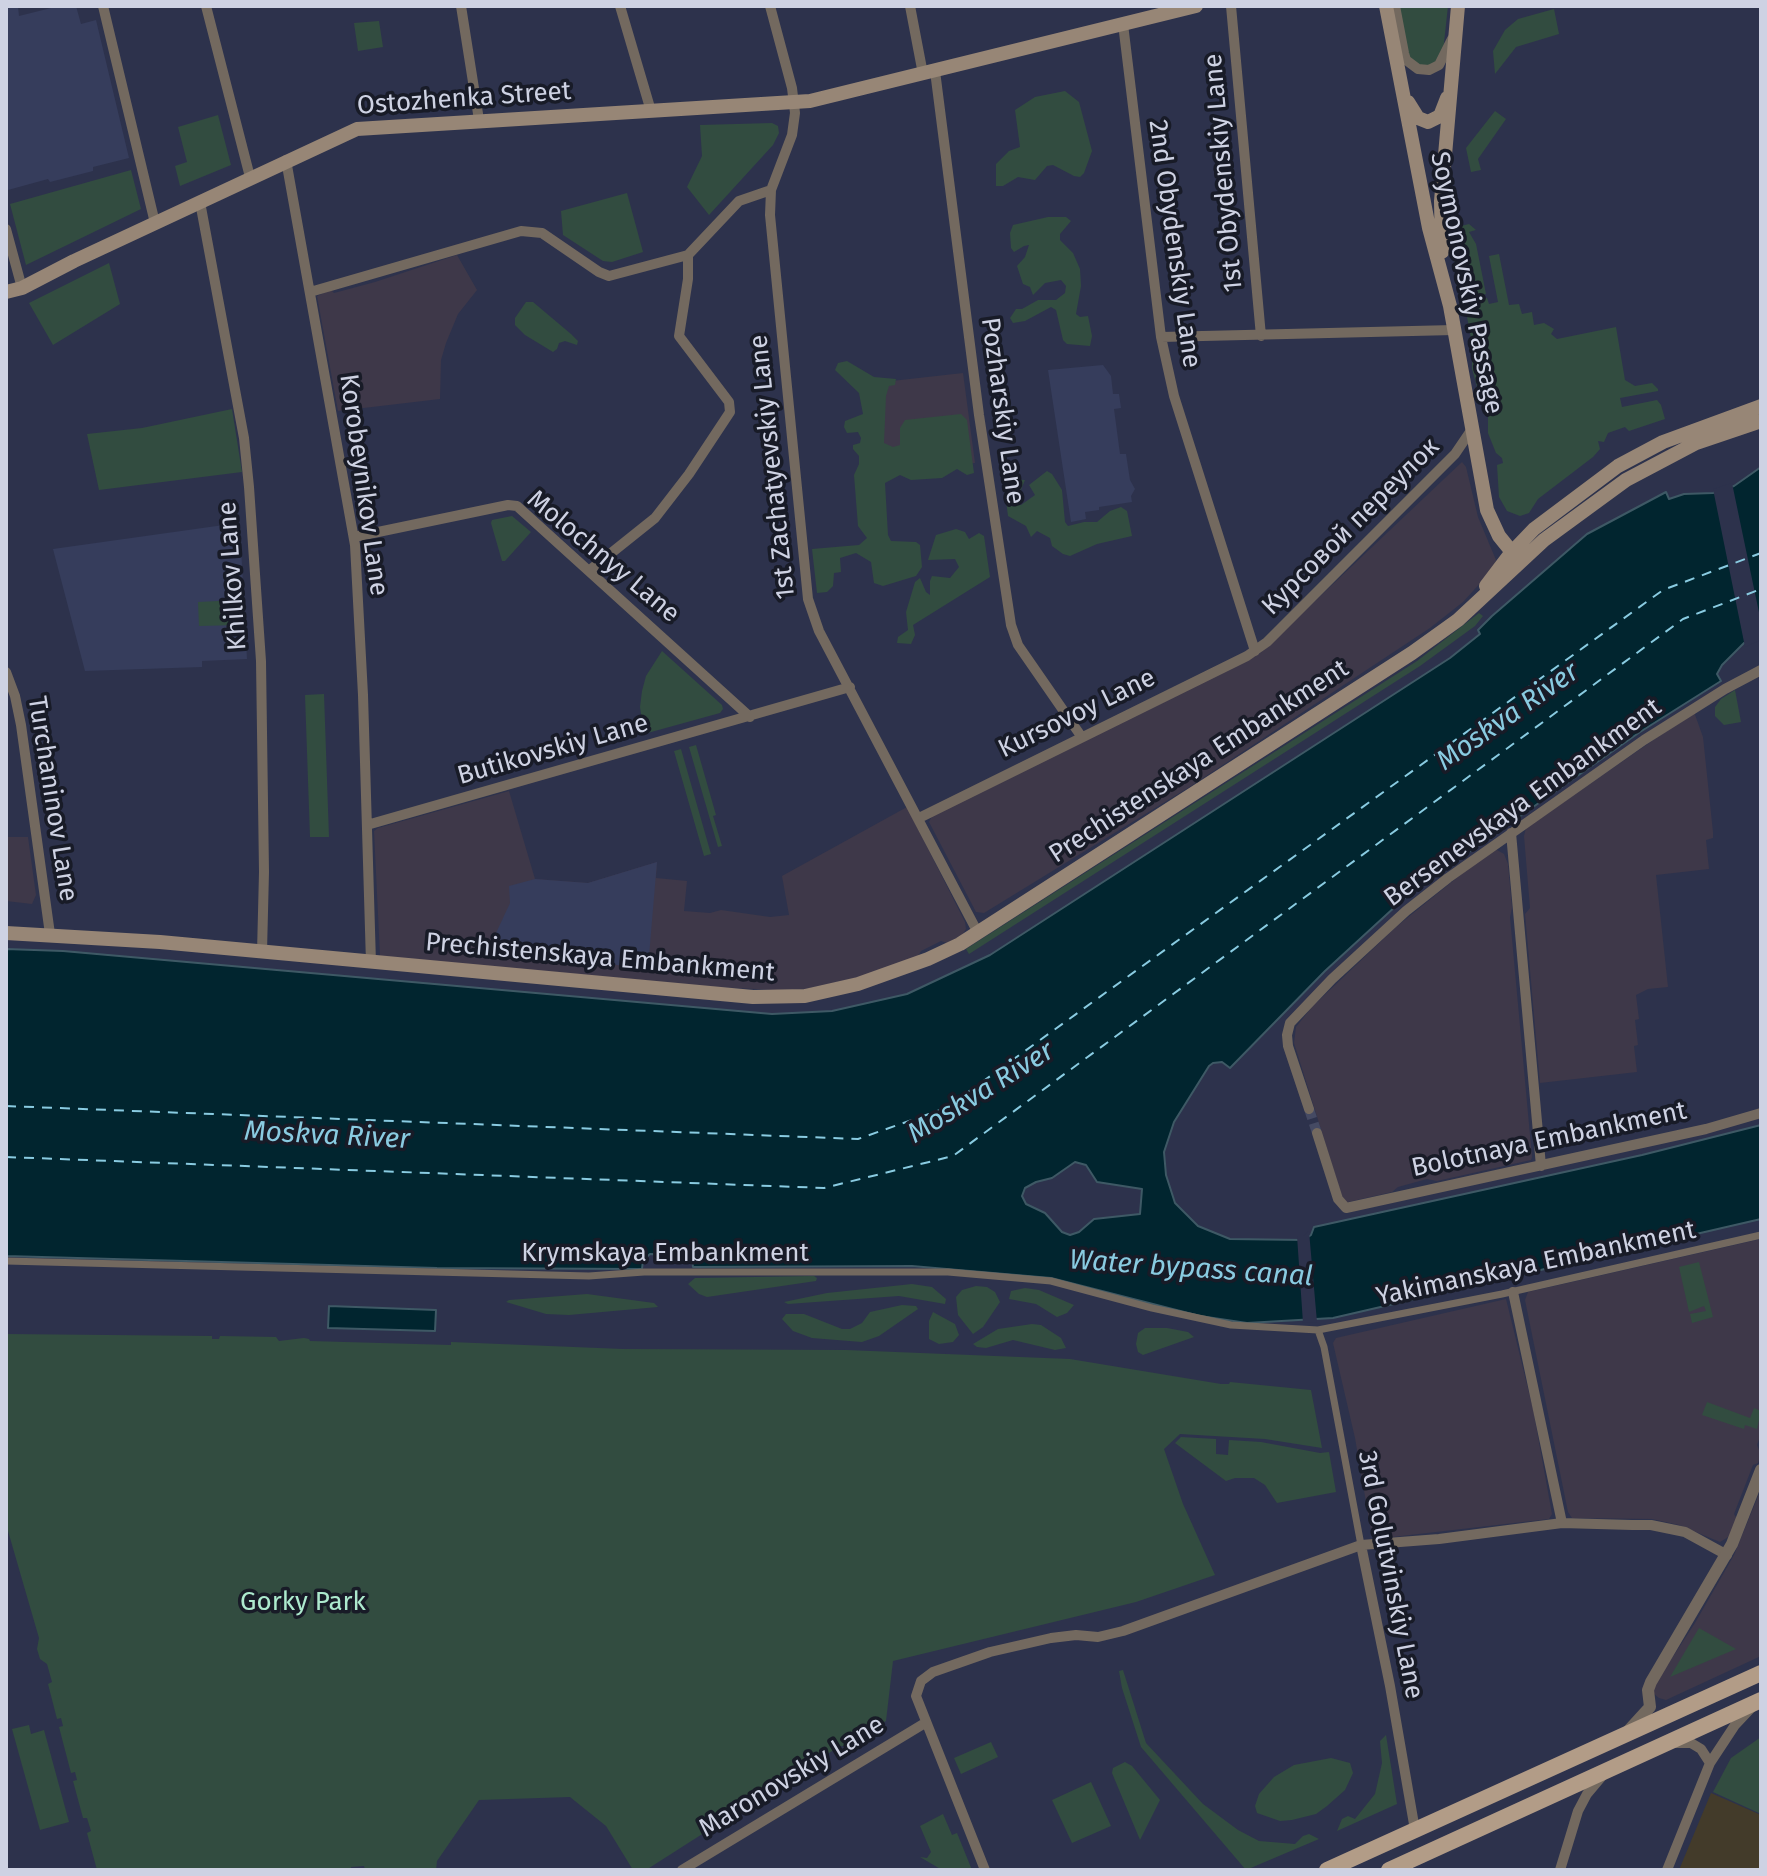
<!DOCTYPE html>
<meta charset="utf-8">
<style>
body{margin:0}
#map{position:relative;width:1767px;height:1876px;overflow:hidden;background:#2d324c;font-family:"Fira Sans",sans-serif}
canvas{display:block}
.frame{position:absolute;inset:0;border:8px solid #ced2e3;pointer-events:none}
</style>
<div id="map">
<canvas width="1767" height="1876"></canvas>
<div class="frame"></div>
</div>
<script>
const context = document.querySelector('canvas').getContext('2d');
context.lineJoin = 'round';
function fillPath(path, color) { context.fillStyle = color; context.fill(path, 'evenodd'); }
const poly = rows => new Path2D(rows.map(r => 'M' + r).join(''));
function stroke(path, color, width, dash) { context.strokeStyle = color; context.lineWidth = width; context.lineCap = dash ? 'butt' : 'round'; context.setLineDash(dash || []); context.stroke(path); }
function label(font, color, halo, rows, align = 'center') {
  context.font = font + ' "Fira Sans",sans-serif'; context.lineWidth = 7; context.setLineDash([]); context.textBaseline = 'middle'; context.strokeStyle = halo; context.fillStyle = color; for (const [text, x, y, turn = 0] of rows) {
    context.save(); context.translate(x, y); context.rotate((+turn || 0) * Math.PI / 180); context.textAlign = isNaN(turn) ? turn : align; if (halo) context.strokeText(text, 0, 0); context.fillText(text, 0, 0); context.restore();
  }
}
const commercial = poly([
 [457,255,477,290,458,314,446,343,441,360,440,399,338,411,317,296,331,290,334,293,375,282],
 [963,373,975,463,876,474,865,384],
 [1462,462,1466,467,1478,517,1496,560,1494,568,1463,602,1430,628,1191,786,984,913,976,912,929,822,932,816,1259,654],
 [1694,712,1703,737,1713,832,1713,838,1706,840,1709,869,1656,875,1668,987,1648,989,1636,995,1639,1019,1635,1020,1638,1045,1634,1046,1637,1072,1540,1083,1525,914,1530,908,1524,836,1526,828],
 [509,791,535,879,588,883,657,862,656,878,687,881,684,911,710,913,721,910,770,917,789,915,782,876,907,807,965,922,966,929,962,935,947,943,941,941,921,951,918,956,863,976,805,989,777,990,713,987,380,956,374,831,378,828],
 [6,837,28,837,36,895,32,904,6,901],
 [1497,850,1504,854,1508,864,1512,908,1510,917,1532,1157,1531,1160,1437,1181,1427,1179,1398,1187,1392,1192,1344,1203,1294,1043,1296,1027,1312,1007,1396,927,1490,851],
 [1761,1239,1761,1434,1757,1445,1761,1455,1758,1463,1753,1465,1734,1514,1737,1519,1730,1536,1720,1542,1679,1525,1652,1519,1572,1518,1568,1512,1525,1300,1528,1292],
 [1506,1299,1533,1409,1552,1514,1549,1519,1375,1539,1372,1537,1355,1438,1333,1343,1336,1338],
 [1761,1489,1761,1656,1666,1700,1659,1698,1653,1693,1653,1687,1695,1623,1734,1555]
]);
const built = poly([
 [6,6,18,6,19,16,59,6,76,6,81,24,96,20,129,158,93,167,93,171,50,182,48,179,8,190],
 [1103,365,1111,376,1113,394,1119,394,1121,408,1114,409,1120,454,1126,454,1130,480,1135,489,1131,496,1132,502,1099,507,1099,510,1085,512,1086,519,1071,522,1048,370],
 [231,524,240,529,247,659,202,661,202,667,85,671,53,549],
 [657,862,648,968,534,957,534,953,513,951,513,945,507,945,506,951,494,950,496,933,510,903,509,886,535,879,588,883]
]);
const medical = poly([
 [1711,1793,1761,1815,1761,1870,1679,1870]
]);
const green = poly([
 [1398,6,1448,6,1443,52,1439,60,1430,65,1419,65,1409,58],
 [1554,9,1559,34,1516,47,1495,74,1493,51,1505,30,1518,19],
 [379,21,383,47,358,51,354,23],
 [1065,91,1079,102,1092,151,1084,173,1080,177,1074,176,1053,165,1047,166,1035,180,1018,177,1003,186,996,186,996,164,1009,151,1020,147,1015,110,1035,97],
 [1495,111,1506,119,1478,159,1481,170,1471,172,1466,148],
 [218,115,231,165,180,186,175,166,187,162,178,127],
 [772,123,778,126,779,133,773,145,709,215,687,187,702,156,700,125],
 [131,170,141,209,26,265,10,204],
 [627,193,643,252,612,262,603,261,563,235,561,211],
 [1048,217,1066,217,1071,221,1060,234,1060,240,1073,253,1080,269,1081,286,1076,314,1080,317,1088,316,1092,336,1090,346,1067,344,1063,340,1056,310,1051,307,1025,321,1013,323,1010,318,1016,309,1022,309,1038,300,1056,300,1065,293,1066,286,1061,280,1045,283,1033,295,1030,287,1023,284,1017,266,1025,257,1029,245,1024,246,1014,252,1011,248,1010,233,1013,225],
 [1469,224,1476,230,1469,232,1476,244,1486,294,1478,296,1480,299,1487,298,1489,304,1498,302,1489,256,1499,254,1509,305,1519,304,1522,314,1532,312,1534,325,1544,323,1554,329,1551,334,1557,339,1616,327,1625,380,1635,386,1652,383,1658,389,1658,391,1620,398,1622,407,1657,400,1661,405,1665,419,1629,431,1625,427,1608,433,1604,442,1598,441,1600,449,1593,457,1538,499,1529,513,1520,516,1507,511,1499,497,1497,465,1503,463,1502,458,1496,453,1488,433,1488,411,1480,398,1472,369,1472,361,1482,352,1481,347,1480,343,1472,344,1460,279,1451,250,1454,243,1453,228],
 [109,263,120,304,53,345,29,303],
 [526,302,533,302,571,334,578,341,577,345,565,341,559,343,557,349,553,352,525,335,515,325,515,318],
 [847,361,874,377,896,379,895,385,889,386,886,396,884,443,893,447,900,445,900,428,905,420,961,414,967,420,974,473,967,475,957,469,942,478,911,480,900,475,885,483,888,535,891,541,916,542,920,545,922,567,916,576,883,586,874,583,871,562,856,553,840,558,841,572,834,573,833,586,827,592,817,593,812,549,859,545,867,538,858,526,854,475,859,464,859,456,853,449,853,445,860,443,861,438,858,432,847,433,844,427,845,421,863,414,859,393,835,370,838,363],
 [232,409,242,472,99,490,87,434,142,428],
 [1047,471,1052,474,1062,490,1065,522,1068,526,1084,522,1097,522,1110,511,1121,507,1127,511,1132,536,1097,544,1070,556,1063,554,1052,546,1050,538,1037,531,1031,537,1026,526,1008,516,1004,485,1006,479,1025,480,1015,504,1021,505,1035,495,1029,485],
 [512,516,531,532,505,561,502,561,491,523,492,520],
 [956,529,965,532,969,539,979,533,984,536,990,577,913,625,915,635,911,644,897,643,898,637,908,630,906,612,915,582,920,578,926,592,930,595,930,581,932,576,950,578,959,567,955,559,928,560,936,535],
 [238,600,239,625,199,626,198,602],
 [1479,613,1483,616,1475,626,1420,666,969,954,966,949,1417,661],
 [662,651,722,705,723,709,720,713,644,734,640,707,642,691,646,676],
 [1735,690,1741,722,1724,725,1715,716,1715,707,1721,699],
 [324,694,329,837,310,837,305,695],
 [696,745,716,815,713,816,722,846,718,847,689,747],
 [681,749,711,854,704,856,674,751],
 [1699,1262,1713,1317,1692,1323,1690,1314,1706,1311,1704,1306,1689,1312,1679,1267],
 [814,1276,817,1278,816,1281,707,1297,699,1294,688,1284,695,1278],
 [912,1284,932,1287,946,1299,945,1304,899,1296,788,1304,784,1302,827,1293],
 [976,1286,987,1287,995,1292,1000,1302,983,1327,973,1334,958,1315,956,1297,962,1290],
 [1025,1288,1039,1290,1074,1305,1067,1313,1057,1317,1036,1304,1009,1299,1011,1291],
 [587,1294,654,1303,658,1307,569,1315,546,1314,506,1302,509,1300],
 [902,1305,916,1306,918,1309,879,1336,862,1342,812,1338,793,1331,782,1319,786,1314,804,1314,842,1329,850,1329,862,1323,870,1312],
 [933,1312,955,1324,959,1335,953,1342,939,1344,929,1339,929,1321],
 [1032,1324,1041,1325,1061,1338,1066,1348,1055,1350,1013,1340,986,1348,977,1347,973,1344,998,1329],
 [1145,1328,1167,1328,1188,1332,1194,1337,1143,1355,1138,1352,1136,1344,1138,1333],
 [6,1334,212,1336,212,1339,219,1339,220,1336,276,1337,279,1341,304,1338,309,1339,310,1341,451,1345,451,1342,623,1349,846,1350,1070,1359,1221,1384,1229,1384,1230,1382,1311,1390,1322,1448,1265,1439,1180,1434,1164,1449,1183,1504,1215,1575,1136,1602,893,1661,886,1721,848,1746,840,1746,646,1870,633,1870,606,1826,570,1797,479,1800,437,1861,436,1870,365,1870,364,1866,351,1867,351,1870,97,1870,87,1833,91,1831,87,1818,83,1818,73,1781,77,1780,75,1772,71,1773,59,1727,63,1726,61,1718,57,1719,48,1684,52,1682,47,1664,40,1659,37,1649,39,1638,6,1524],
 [1707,1402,1750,1418,1754,1408,1761,1411,1757,1429,1745,1425,1744,1429,1702,1415],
 [1181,1437,1216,1439,1216,1454,1228,1455,1229,1440,1261,1442,1320,1453,1329,1452,1336,1492,1277,1503,1265,1485,1254,1478,1235,1478,1226,1481,1175,1443],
 [1699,1628,1736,1649,1670,1677],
 [1123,1670,1146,1743,1203,1804,1238,1830,1259,1841,1295,1844,1303,1836,1309,1834,1319,1839,1246,1870,1141,1747,1122,1688,1119,1671],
 [29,1725,31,1734,44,1730,69,1822,40,1830,12,1729],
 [1386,1735,1397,1804,1337,1831,1342,1819,1348,1816,1355,1819,1375,1794,1382,1763,1380,1741],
 [1761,1737,1761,1814,1713,1792,1731,1758],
 [991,1742,998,1757,961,1774,954,1758],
 [1331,1758,1350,1763,1353,1773,1345,1790,1327,1806,1316,1814,1292,1820,1280,1821,1257,1813,1255,1806,1259,1794,1274,1777,1294,1765],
 [1125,1762,1132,1766,1160,1800,1140,1840,1112,1773,1113,1768],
 [1091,1782,1111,1826,1072,1843,1052,1800],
 [943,1814,952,1835,957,1833,972,1870,942,1870,920,1857,927,1858,931,1852,920,1826]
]);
const water = poly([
 [1761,467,1761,636,1744,643,1722,665,1717,674,1721,681,1640,732,1409,894,1325,971,1230,1068,1222,1062,1213,1063,1209,1066,1174,1122,1164,1152,1166,1175,1175,1203,1198,1226,1230,1239,1304,1240,1311,1235,1314,1227,1642,1155,1761,1125,1761,1219,1333,1318,1247,1323,1200,1316,1051,1278,912,1266,693,1267,692,1259,687,1255,650,1254,643,1260,642,1269,437,1268,6,1256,6,949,63,951,772,1014,832,1011,907,994,990,955,1450,658,1480,634,1478,630,1492,616,1587,534,1666,492,1669,499,1684,494,1713,493,1734,486,1761,467],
 [1075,1162,1086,1165,1097,1182,1142,1189,1140,1214,1094,1219,1079,1232,1070,1235,1062,1232,1045,1213,1026,1204,1022,1196,1025,1188,1036,1182,1052,1178,1075,1162],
 [329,1306,436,1310,435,1331,328,1328,329,1306]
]);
const pier = poly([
 [1732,483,1761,622,1761,640,1745,647,1713,489],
 [1309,1231,1317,1322,1303,1323,1297,1236,1303,1236]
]);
const ferry = poly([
 [6,1106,858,1139,946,1108,1663,590,1761,553],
 [6,1157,824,1188,953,1156,1683,619,1761,589]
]);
const minorTunnel = poly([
 [1309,1109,1317,1133]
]);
const pedestrian = poly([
 [6,1261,589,1276,644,1272,948,1272,1051,1281,1152,1308,1231,1325,1318,1330,1502,1294,1761,1235],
 [1318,1330,1324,1347,1361,1545]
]);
const minor = poly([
 [103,6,155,223],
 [206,6,250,177],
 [461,6,479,120],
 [620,6,651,111],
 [770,6,792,88,795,113,792,135,771,190,770,215,808,599,819,631,978,933],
 [910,6,923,74],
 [1231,6,1261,336],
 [1395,6,1404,53,1406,60,1418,69,1429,70,1439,65,1452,39],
 [1123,24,1161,337,1174,396,1255,651],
 [935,71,979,415,1011,625,1018,645,1081,736],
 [286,160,355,545,363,695,371,963],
 [200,202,244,438,249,487,261,661,264,872,262,952],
 [6,229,22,288],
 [310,292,521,231,542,233,599,272,609,276,688,255],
 [1161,337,1454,330],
 [354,537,508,505,517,506,750,717],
 [590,570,655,518,689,474,730,412,729,402,679,336,688,279,688,255,739,201,771,190],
 [6,672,15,696,21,725,50,934],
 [919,818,1247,656,1267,642,1455,454,1472,429],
 [367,825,850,687],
 [1511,833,1541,1166],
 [1309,1109,1288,1046,1287,1035,1290,1023,1332,979,1406,911,1448,878,1644,740,1725,689,1761,670],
 [1317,1133,1338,1199,1346,1208,1706,1129,1761,1113],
 [1513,1292,1562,1523],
 [1361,1545,1390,1686,1415,1830],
 [1673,1743,1691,1743,1701,1749,1710,1763],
 [682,1870,925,1723],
 [985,1870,916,1696,921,1681,933,1672,990,1652,1051,1638,1076,1635,1098,1637,1123,1631,1361,1545,1439,1539,1562,1523,1632,1525,1651,1525,1685,1532,1727,1555],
 [1560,1870,1578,1811,1587,1794,1603,1775],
 [1667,1870,1710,1763,1735,1725,1752,1707]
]);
const tertiary = poly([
 [1629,1730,1650,1707,1648,1690,1651,1682,1732,1544,1761,1470]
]);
const secondary = poly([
 [1386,6,1429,228,1450,306,1487,510,1499,536,1520,562],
 [1408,102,1418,118,1428,122,1440,116,1447,98],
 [1442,252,1441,201,1458,6],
 [6,292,22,288,74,261,357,129,810,101,1196,6],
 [1486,586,1511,553,1534,529,1618,466,1663,442,1761,406],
 [6,933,160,942,753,997,805,996,858,984,928,959,960,944,1412,653,1458,620,1544,540,1626,480,1696,443,1761,421]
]);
const primary = poly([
 [1327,1870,1761,1673],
 [1389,1870,1761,1700]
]);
const streetNames = [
 ["Ostozhenka Street",464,99,-4],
 ["1st Obydenskiy Lane",1224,173,-95],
 ["2nd Obydenskiy Lane",1174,244,82],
 ["Soymonovskiy Passage",1466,283,78],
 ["Pozharskiy Lane",1002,411,82],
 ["1st Zachatyevskiy Lane",773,467,-96],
 ["Korobeynikov Lane",363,485,82],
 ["Курсовой переулок",1351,527,-45],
 ["Molochnyy Lane",603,557,40],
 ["Khilkov Lane",233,576,-94],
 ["Kursovoy Lane",1077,714,-26],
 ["Butikovskiy Lane",553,750,-16],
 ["Prechistenskaya Embankment",1199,762,-33],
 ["Turchaninov Lane",52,799,81],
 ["Bersenevskaya Embankment",1523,803,-36],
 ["Prechistenskaya Embankment",600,958,5],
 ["Bolotnaya Embankment",1549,1140,-12],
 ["Krymskaya Embankment",665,1254],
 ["Yakimanskaya Embankment",1536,1264,-12],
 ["3rd Golutvinskiy Lane",1390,1575,79],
 ["Maronovskiy Lane",792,1777,-31]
];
const parkNames = [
 ["Gorky Park",303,1603]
];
const waterNames = [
 ["Moskva River",1508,717,-35],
 ["Moskva River",981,1093,-32],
 ["Moskva River",327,1136,3],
 ["Water bypass canal",1191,1269,4]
];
fillPath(commercial, '#3e3849');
fillPath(built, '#363d5c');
fillPath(medical, '#433b2a');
fillPath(green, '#324c40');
fillPath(water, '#01252f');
stroke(water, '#3e5965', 2);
fillPath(pier, '#2d324c');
stroke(ferry, '#89cbe1', 2, [10, 8]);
stroke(minorTunnel, '#454a63', 10, [10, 5]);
stroke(pedestrian, '#73695f', 7);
stroke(minor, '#73695f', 10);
stroke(tertiary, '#73695f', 12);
stroke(secondary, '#978676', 14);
stroke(primary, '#b29c87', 16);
label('26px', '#ced2e3', '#181b27', streetNames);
label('26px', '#adeace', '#181b27', parkNames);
label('italic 28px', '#89cbe1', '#181b27', waterNames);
</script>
